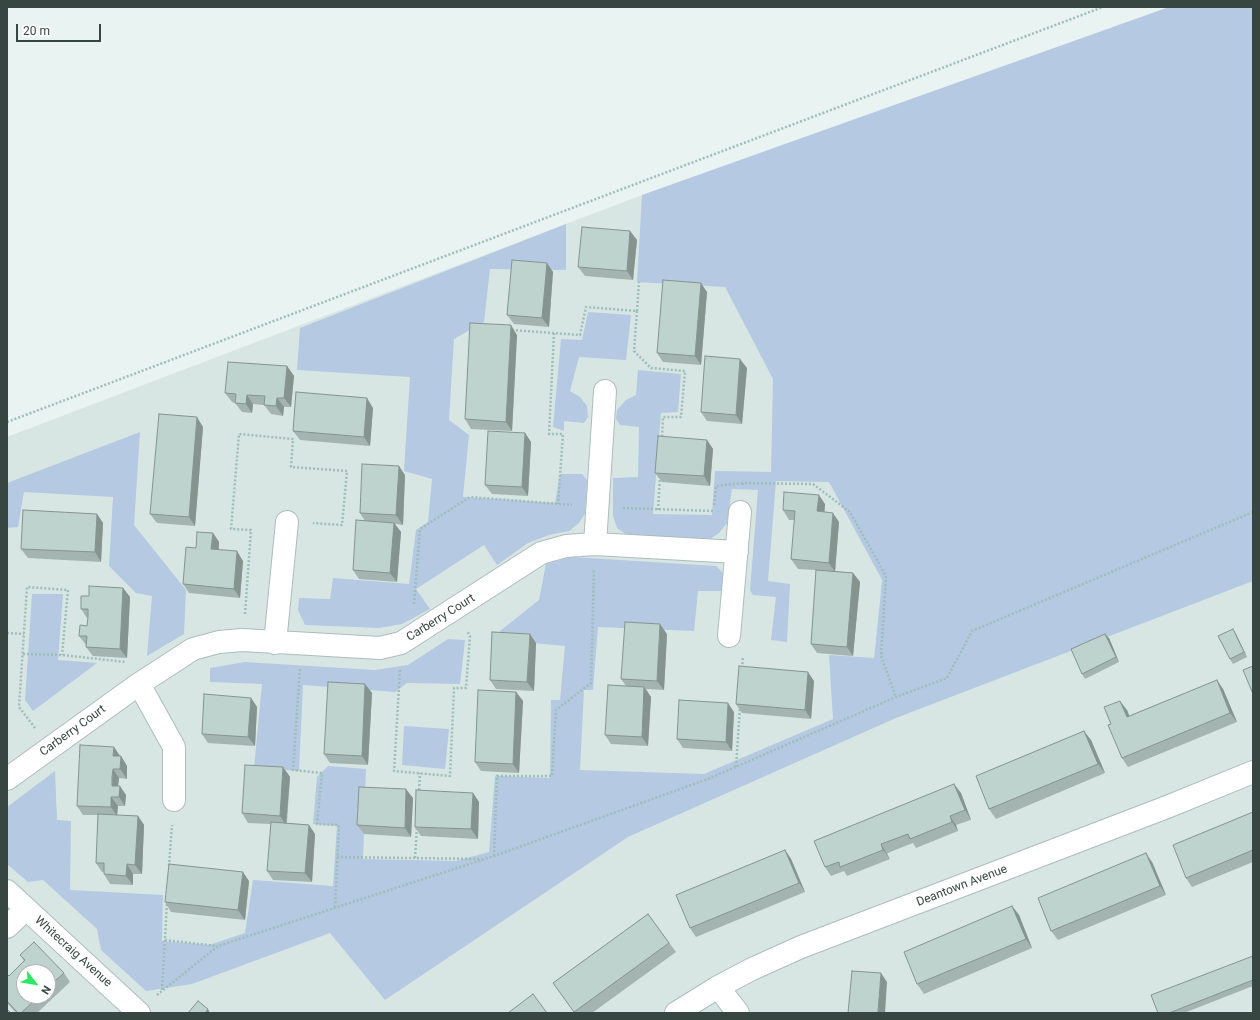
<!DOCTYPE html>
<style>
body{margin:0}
#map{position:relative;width:1260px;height:1020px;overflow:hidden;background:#e9f3f1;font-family:Roboto,sans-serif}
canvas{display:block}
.frame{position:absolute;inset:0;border:8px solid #384642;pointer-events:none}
.north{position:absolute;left:16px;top:964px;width:40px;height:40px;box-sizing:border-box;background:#fff;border:1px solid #afb5b3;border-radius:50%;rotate:121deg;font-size:11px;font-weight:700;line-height:16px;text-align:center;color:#384642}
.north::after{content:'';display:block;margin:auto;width:14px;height:18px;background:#2ce760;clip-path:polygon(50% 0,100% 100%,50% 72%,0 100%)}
.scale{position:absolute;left:16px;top:24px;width:85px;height:18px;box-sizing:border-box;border:2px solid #384642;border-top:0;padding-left:5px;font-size:12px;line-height:14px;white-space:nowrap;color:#384642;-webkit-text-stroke:3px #fff;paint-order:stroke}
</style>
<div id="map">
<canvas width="1260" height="1020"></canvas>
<div class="frame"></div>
<div class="north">N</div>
<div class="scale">20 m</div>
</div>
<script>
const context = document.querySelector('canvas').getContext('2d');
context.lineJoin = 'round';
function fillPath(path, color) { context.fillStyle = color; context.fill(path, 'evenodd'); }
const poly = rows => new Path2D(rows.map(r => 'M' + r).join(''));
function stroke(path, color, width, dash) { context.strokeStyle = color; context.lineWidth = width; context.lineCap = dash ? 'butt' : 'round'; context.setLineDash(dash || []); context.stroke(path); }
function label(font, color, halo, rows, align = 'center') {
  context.font = font + ' Roboto,sans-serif'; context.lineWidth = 3; context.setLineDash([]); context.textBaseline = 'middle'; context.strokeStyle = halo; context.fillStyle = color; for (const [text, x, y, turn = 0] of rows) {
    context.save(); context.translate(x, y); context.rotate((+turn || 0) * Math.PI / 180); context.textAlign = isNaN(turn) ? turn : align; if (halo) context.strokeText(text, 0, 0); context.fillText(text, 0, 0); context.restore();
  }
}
const residential = poly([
 [642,195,725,287,882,580,874,658,1253,579,1253,1013,7,1013,7,437],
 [24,972,48,972,48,996,24,996]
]);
const green = poly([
 [1169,7,1253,7,1253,581,896,718,628,837,385,1000,330,933,192,984,146,991,101,950,97,929,43,880,28,882,7,864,7,807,55,771,57,820,71,821,70,890,163,895,162,941,209,945,245,933,253,880,333,886,337,826,313,824,317,777,328,766,366,769,363,859,456,861,489,852,495,776,550,778,551,700,560,700,565,646,490,639,539,600,546,564,572,557,716,566,722,572,724,578,724,591,698,591,694,631,598,627,593,690,584,690,580,770,704,774,833,719,829,655,874,658,882,580,829,482,776,481,768,581,790,584,787,642,771,640,776,597,753,595,750,590,758,490,732,489,727,523,719,533,710,539,627,535,617,528,613,516,613,478,638,477,639,427,620,425,616,419,617,410,626,400,636,395,638,370,681,374,678,412,661,413,653,514,712,515,715,471,771,472,773,379,725,287,637,282,642,195],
 [566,224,566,270,490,269,484,322,454,339,449,420,469,435,463,497,555,503,560,474,582,474,587,480,585,514,579,523,569,531,549,535,528,543,497,565,484,545,416,589,430,609,402,624,379,628,305,625,298,610,299,598,330,599,333,578,409,584,416,530,428,522,432,479,404,471,410,377,297,370,300,328],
 [588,312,631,315,626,360,579,357,570,391,580,397,587,406,588,417,584,423,564,421,564,431,553,427,561,339,582,340],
 [140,432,134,525,186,590,184,634,147,656,152,596,136,593,109,566,113,497,24,492,18,527,7,528,7,483],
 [32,594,63,594,58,660,97,663,33,711,25,700],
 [448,639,465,640,460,684,407,683,395,692,303,685,299,771,254,768,262,684,210,682,210,668,245,662,375,670,408,665],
 [404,726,449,729,445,769,402,765]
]);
const path = poly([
 [637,311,639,282],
 [512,330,580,335,586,307,637,311,634,351,651,368,685,371,681,417,663,417,662,439],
 [554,333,549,434,563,434,558,504],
 [7,422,1103,7],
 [743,485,743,483,813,484,850,512,886,576,881,656,896,697],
 [714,505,716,486,743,483],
 [623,508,713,511],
 [658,510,660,476],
 [414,604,420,529,470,497,572,505],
 [245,614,251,530,231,529,239,434,293,439,291,467,347,471,342,525,313,523],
 [7,633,24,634],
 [23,654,62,655,126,662],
 [742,668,743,657],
 [300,669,293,770,322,773,317,824,339,825,335,908],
 [400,670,394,771,450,776,454,688,466,688,470,636,467,631],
 [35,728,19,707,27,587,68,590,62,655],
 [736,767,740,707],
 [419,794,420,773],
 [494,856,497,776,552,776,556,710,591,683,594,569],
 [337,857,482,859],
 [415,858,417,827],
 [169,866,172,825],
 [165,940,217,946],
 [162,990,167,903],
 [157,995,218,946,494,856,708,779,896,697,947,678,972,631,1253,512]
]);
const minor = poly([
 [595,544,605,391],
 [729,636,740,512],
 [275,643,287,522],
 [139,684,174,747,174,800],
 [7,779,139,684,193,649,219,642,242,640,380,648,401,643,541,553,566,546,595,544,737,552],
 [7,891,139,1013],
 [7,927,26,909],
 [718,987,738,1013],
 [676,1013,718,987,752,969,801,947,1167,807,1253,772]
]);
const wall = poly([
 [630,231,637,240,633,280,585,276,578,267],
 [547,263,553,272,549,327,514,324,507,315],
 [707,292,701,365,663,362,657,353],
 [517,335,512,431,471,429,465,419],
 [287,366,294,376,291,407,284,407,283,416,271,414,264,405,253,404,252,413,242,412,235,403,232,402,225,393],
 [747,368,742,424,707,421,701,412],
 [373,408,370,446,300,440,293,431],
 [203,427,195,526,157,523,150,514],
 [525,433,531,442,528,496,492,494,485,485],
 [707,440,713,449,710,486,662,482,655,473],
 [405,475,403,525,395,524,401,532,397,582,359,579,353,570,365,521,360,513],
 [825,504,824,512,839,522,835,571,853,573,860,582,853,656,817,653,811,644,816,570,798,569,791,559,795,520,789,520,783,510],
 [97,514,103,523,101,562,28,558,21,549],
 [213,533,219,542,219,550,243,561,240,598,189,593,183,584,196,548],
 [123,588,130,597,127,658,93,656,86,647,86,645,79,636,87,626,88,618,87,618,81,609,89,596],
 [667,634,664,690,646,689,651,697,648,746,611,744,605,735,627,687,621,679],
 [1236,634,1247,657,1233,664,1230,659],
 [1109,638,1119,662,1085,679,1082,674],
 [536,643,534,691,496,689,490,680],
 [1217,680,1223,689,1237,722,1128,767,1122,758,1111,724,1127,710,1129,716],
 [814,681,811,719,742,713,736,704],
 [365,684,372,693,368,765,330,763,324,754],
 [516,692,523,701,519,773,481,771,475,762],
 [251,698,257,707,255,746,208,743,202,734],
 [734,712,732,751,683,748,677,739],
 [1091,740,1105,773,996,819,989,809],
 [114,747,120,756,121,756,127,766,127,779,119,778,118,786,126,795,125,806,118,806,117,815,138,816,144,825,142,874,133,874,133,885,110,884,104,874,104,872,102,872,96,863,98,815,83,815,77,806],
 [283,767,290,777,287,823,309,825,315,834,312,882,273,880,267,871,271,824,248,823,242,813],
 [473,793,479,802,478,839,421,836,415,827],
 [961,793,971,820,956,825,958,831,916,848,913,843,890,852,887,854,890,859,847,876,844,871,831,876,825,867],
 [413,798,411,837,364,834,357,825],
 [1253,812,1253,862,1192,887,1186,878],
 [785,850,791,859,805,892,696,937,690,928],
 [1152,862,1166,895,1058,940,1051,931],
 [249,881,245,920,171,912,165,902],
 [1012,906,1019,915,1032,948,924,994,917,984],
 [648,914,676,952,592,1013,575,1013,553,983],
 [20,955,64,973,70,982,37,1013,16,1013,7,1003,7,974,9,976,24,961],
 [48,972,48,996,24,996],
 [1253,956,1253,986,1184,1013,1158,1013]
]);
const shadedWall = poly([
 [630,231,637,240,633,280,627,271],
 [547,263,553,272,549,327,542,318],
 [701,283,707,292,701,365,695,356],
 [511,325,517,335,512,431,506,422],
 [740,359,747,368,742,424,736,415],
 [287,366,294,376,291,407,284,398],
 [247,395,253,404,252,413,246,404],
 [277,398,284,407,283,416,276,406],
 [367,398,373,408,370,446,364,437],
 [197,417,203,427,195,526,189,517],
 [525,433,531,442,528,496,522,487],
 [707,440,713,449,710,486,704,476],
 [399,466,405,475,403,525,396,515],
 [819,495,825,504,824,521,817,511],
 [833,513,839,522,835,572,829,563],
 [97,514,103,523,101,562,95,552],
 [394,523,401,532,397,582,390,573],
 [213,533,219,542,218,558,211,549],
 [237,551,243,561,240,598,234,589],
 [853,573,860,582,853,656,847,647],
 [123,588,130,597,127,658,120,649],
 [660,624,667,634,664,690,657,681],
 [1233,629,1236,634,1247,657,1244,652],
 [530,634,536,643,534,691,527,682],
 [1105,634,1109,638,1119,662,1116,657],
 [808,672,814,681,811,719,805,710],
 [1217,680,1223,689,1237,722,1230,713],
 [365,684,372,693,368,765,362,756],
 [644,687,651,697,648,746,642,737],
 [516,692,523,701,519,773,513,764],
 [251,698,257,707,255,746,248,737],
 [1120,701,1127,710,1133,726,1127,717],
 [728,703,734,712,732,751,726,742],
 [1084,731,1091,740,1105,773,1098,764],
 [114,747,120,756,120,765,113,756],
 [121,756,127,766,127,779,120,769],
 [283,767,290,777,286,825,280,816],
 [113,769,119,778,118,786,112,786],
 [954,784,961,793,971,820,965,810],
 [120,786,126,795,125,806,119,797],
 [406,789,413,798,411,837,405,828],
 [473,793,479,802,478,839,471,829],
 [111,797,118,806,117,816,111,807],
 [138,816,144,825,142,874,135,865],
 [950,816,956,825,958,831,952,822],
 [309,825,315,834,312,882,305,873],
 [881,844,890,859,883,850],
 [785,850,791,859,805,892,799,883],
 [1146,853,1152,862,1166,895,1160,886],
 [127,864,133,874,133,885,126,876],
 [243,872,249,881,245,920,238,910],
 [1012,906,1019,915,1032,948,1026,939],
 [881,973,887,982,885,1013,878,1012],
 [208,1009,210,1013,205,1013]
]);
const building = poly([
 [582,227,630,231,627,271,578,267,582,227],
 [512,260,547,263,542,318,507,315,512,260],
 [663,280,701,283,695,356,657,353,663,280],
 [470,323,511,325,506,422,465,419,470,323],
 [705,356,740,359,736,415,701,412,705,356],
 [228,362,287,366,284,398,277,398,276,406,264,405,265,396,247,395,246,404,235,403,236,394,225,393,228,362],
 [296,392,367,398,364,437,293,431,296,392],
 [159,414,197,417,189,517,150,514,159,414],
 [488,431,525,433,522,487,485,485,488,431],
 [658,436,707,440,704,476,655,473,658,436],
 [362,464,399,466,396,515,360,513,362,464],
 [784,492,819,495,817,511,833,513,829,563,791,559,795,511,783,510,784,492],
 [23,510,97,514,95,552,21,549,23,510],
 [356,520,394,523,390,573,353,570,356,520],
 [197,532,213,533,211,549,237,551,234,589,183,584,186,547,196,548,197,532],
 [816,570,853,573,847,647,811,644,816,570],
 [89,586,123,588,120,649,86,647,87,636,79,636,80,625,87,626,88,617,88,609,81,609,81,596,89,596,89,586],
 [625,622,660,624,657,681,621,679,625,622],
 [1233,629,1244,652,1230,659,1218,636,1233,629],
 [492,632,530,634,527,682,490,680,492,632],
 [1105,634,1116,657,1082,674,1071,649,1105,634],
 [739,666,808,672,805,710,736,704,739,666],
 [1253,666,1253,694,1243,670,1253,666],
 [1217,680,1230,713,1122,758,1108,725,1111,724,1104,707,1120,701,1127,717,1217,680],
 [328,682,365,684,362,756,324,754,328,682],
 [608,685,644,687,642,737,605,735,608,685],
 [478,690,516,692,513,764,475,762,478,690],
 [204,694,251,698,248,737,202,734,204,694],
 [679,700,728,703,726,742,677,739,679,700],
 [1084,731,1098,764,989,809,976,776,1084,731],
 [80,745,114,747,113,756,121,756,120,769,113,769,112,777,112,786,120,786,119,797,111,797,111,807,77,806,80,745],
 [245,765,283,767,280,816,242,813,245,765],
 [954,784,965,810,950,816,952,822,910,839,908,834,884,843,881,844,883,850,840,867,839,862,825,867,814,841,954,784],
 [359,787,406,789,405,828,357,825,359,787],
 [416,790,473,793,471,829,415,827,416,790],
 [1253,812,1253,850,1186,878,1173,845,1253,812],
 [98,814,138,816,135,865,127,864,126,876,104,874,104,863,96,863,98,814],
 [271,822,309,825,305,873,267,871,271,822],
 [785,850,799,883,690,928,676,895,785,850],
 [1146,853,1160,886,1051,931,1038,898,1146,853],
 [169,864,243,872,238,910,165,902,169,864],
 [1012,906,1026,939,917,984,904,952,1012,906],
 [648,914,669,943,574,1012,553,983,648,914],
 [34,942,64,973,48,987,48,972,24,972,24,996,39,996,21,1013,18,1013,7,1001,7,974,9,976,25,960,20,955,34,942],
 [1253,956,1253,980,1169,1013,1158,1013,1151,995,1253,956],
 [852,971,881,973,878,1012,892,1013,848,1013,852,971],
 [533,994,547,1013,508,1013,533,994],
 [198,1001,208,1009,205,1013,188,1013,198,1001],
 [7,1009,11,1013,7,1013,7,1009]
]);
const streetNames = [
 ["Carberry Court",441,618,-32],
 ["Carberry Court",73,731,-36],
 ["Deantown Avenue",962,886,-21],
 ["Whitecraig Avenue",73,952,42]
];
fillPath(residential, '#d7e6e3');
fillPath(green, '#b5c9e3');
stroke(minor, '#acbdba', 24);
stroke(path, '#9ebeb7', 2.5, [2, 2]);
stroke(minor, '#fff', 22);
fillPath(wall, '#a4b5b1');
fillPath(shadedWall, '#869490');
fillPath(building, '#bfd3ce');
stroke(building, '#869490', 1);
label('12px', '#384642', '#fff', streetNames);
</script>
